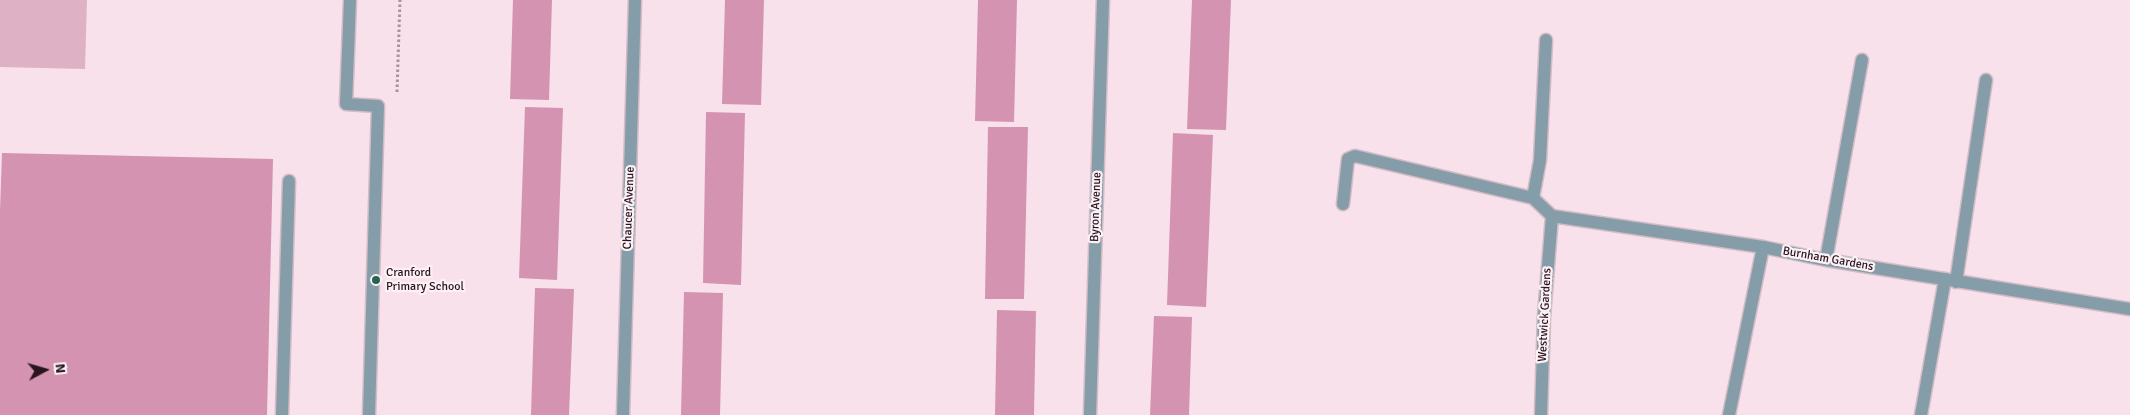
<!DOCTYPE html>
<style>
body{margin:0}
#map{position:relative;width:2130px;height:415px;overflow:hidden;background:#f8e1ea;font-family:Signika,sans-serif}
canvas{display:block}
.north{position:absolute;left:20px;top:345px;width:50px;height:50px;-webkit-text-stroke:4px #fdf1f6;paint-order:stroke;rotate:84deg;font-size:14px;font-weight:700;line-height:20px;text-align:center;color:#27141d}
.north::after{content:'';display:block;margin:auto;width:18px;height:22px;background:#27141d;clip-path:polygon(50% 0,100% 100%,50% 72%,0 100%)}
</style>
<div id="map">
<canvas width="2130" height="415"></canvas>
<div class="north">N</div>
</div>
<script>
const context = document.querySelector('canvas').getContext('2d');
context.lineJoin = 'round';
function fillPath(path, color) { context.fillStyle = color; context.fill(path, 'evenodd'); }
const poly = rows => new Path2D(rows.map(r => 'M' + r).join(''));
function stroke(path, color, width, dash) { context.strokeStyle = color; context.lineWidth = width; context.lineCap = dash ? 'butt' : 'round'; context.setLineDash(dash || []); context.stroke(path); }
function label(font, color, halo, rows, align = 'center') {
  context.font = font + ' Signika,sans-serif'; context.lineWidth = 4.5; context.setLineDash([]); context.textBaseline = 'middle'; context.strokeStyle = halo; context.fillStyle = color; for (const [text, x, y, turn = 0] of rows) {
    context.save(); context.translate(x, y); context.rotate((+turn || 0) * Math.PI / 180); context.textAlign = isNaN(turn) ? turn : align; if (halo) context.strokeText(text, 0, 0); context.fillText(text, 0, 0); context.restore();
  }
}
const green = poly([
 [0,0,87,0,85,69,0,67]
]);
const building = poly([
 [513,0,552,0,549,100,510,99],
 [725,0,764,0,761,105,722,104],
 [978,0,1017,0,1014,122,975,121],
 [1192,0,1231,0,1226,130,1187,129],
 [525,107,563,108,557,280,519,278],
 [706,112,745,113,741,285,703,283],
 [988,127,1028,127,1024,299,985,299],
 [1173,133,1213,135,1206,307,1167,305],
 [2,153,273,159,267,415,0,415,0,211],
 [535,288,574,289,569,415,531,415],
 [684,292,723,293,720,415,681,415],
 [997,310,1036,311,1034,415,995,415],
 [1154,316,1192,317,1189,415,1150,415]
]);
const path = poly([
 [397,92,400,0]
]);
const minor = poly([
 [350,0,346,104,378,106,369,415],
 [1533,198,1540,160,1546,40],
 [1343,204,1348,159,1355,156,1533,198,1552,216,1763,247,1826,260,2130,309],
 [1826,260,1862,60],
 [1956,282,1986,80],
 [282,415,289,181],
 [623,415,635,0],
 [1090,415,1103,0],
 [1541,415,1544,316,1552,216],
 [1729,415,1763,247],
 [1921,415,1945,279]
]);
const markers = [
 [376,280,5,"#256451"]
];
const streetNames = [
 ["Byron Avenue",1096,207,-88],
 ["Chaucer Avenue",629,208,-88],
 ["Burnham Gardens",1828,259,10],
 ["Westwick Gardens",1545,315,-87]
];
const poiNames = [
 ["Cranford",386,273],
 ["Primary School",386,287]
];
fillPath(green, '#deb1c5');
fillPath(building, '#d493b1');
stroke(minor, '#d2bcc5', 15);
stroke(path, '#a8939c', 3, [2.5, 2.5]);
stroke(minor, '#859da9', 12);
for (const [x, y, r, color] of markers) { const dot = new Path2D(); dot.arc(x, y, r, 0, 2 * Math.PI); context.fillStyle = color; context.fill(dot); stroke(dot, '#fdf1f6', 2); }
label('12px', '#27141d', '#fdf1f6', streetNames);
label('12px', '#27141d', '#fdf1f6', poiNames, 'left');
</script>
